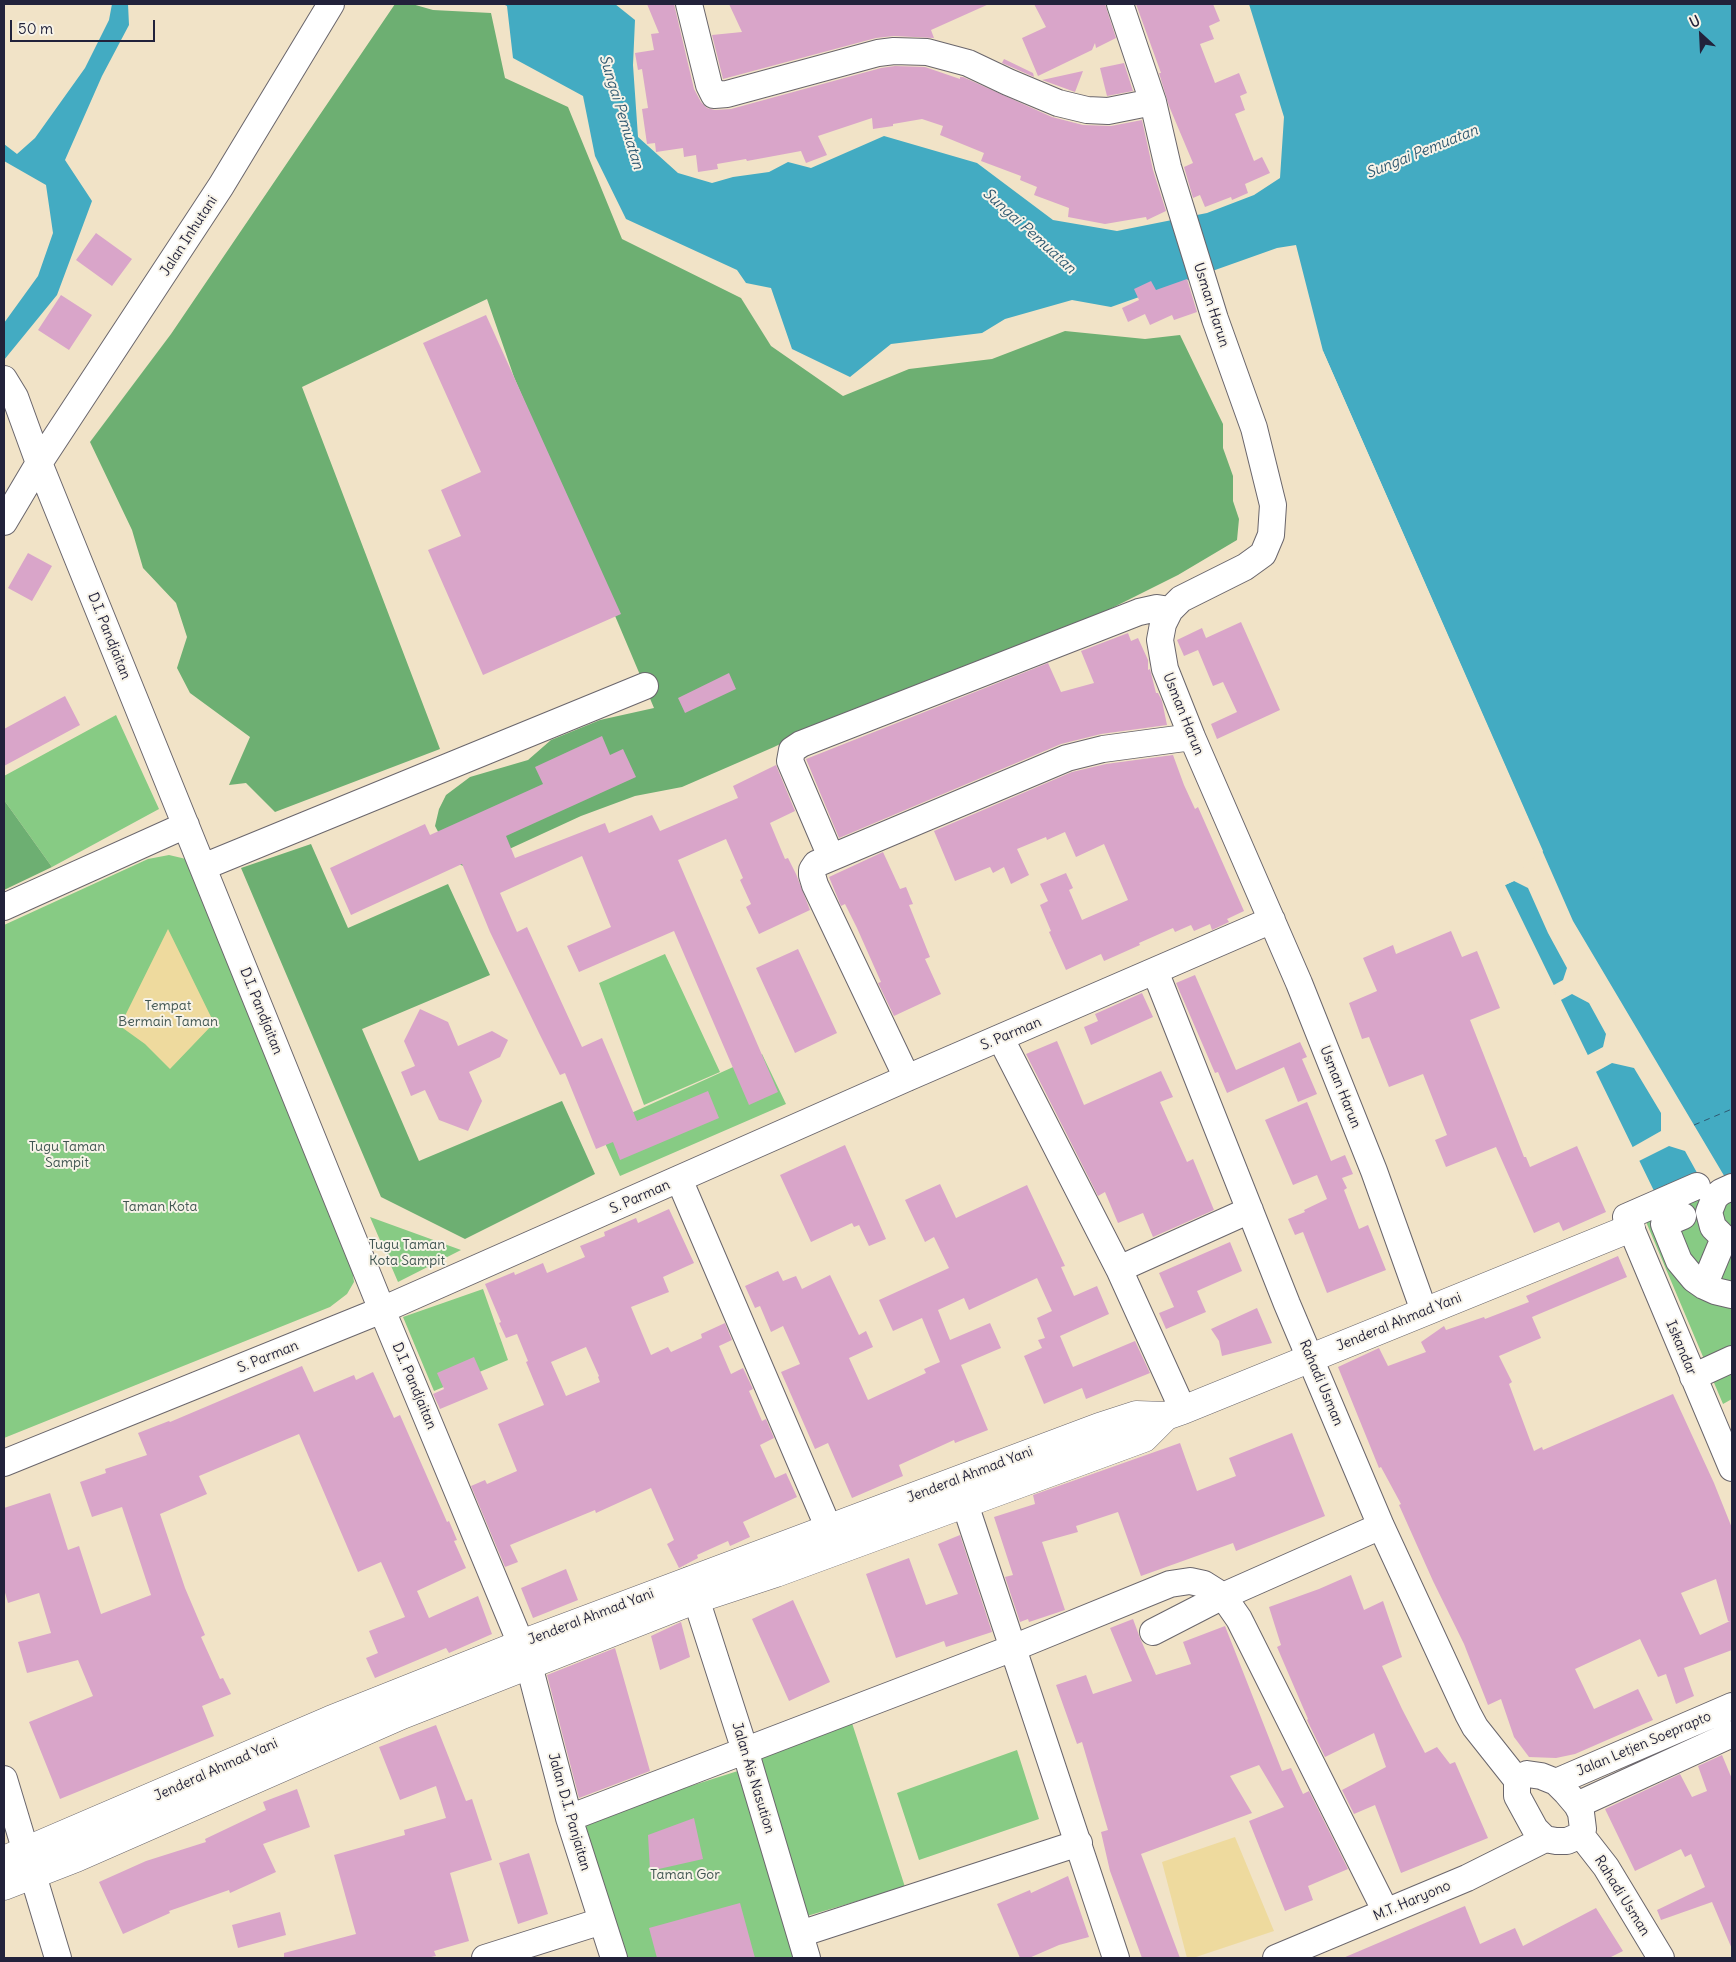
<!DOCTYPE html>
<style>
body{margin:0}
#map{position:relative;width:1736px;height:1962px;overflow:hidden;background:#f1e3c7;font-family:Delius,sans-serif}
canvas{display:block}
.frame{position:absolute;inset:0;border:5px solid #22223b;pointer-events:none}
.north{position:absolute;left:1676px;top:10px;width:50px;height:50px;-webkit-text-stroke:4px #f7f3e8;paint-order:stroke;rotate:335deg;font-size:14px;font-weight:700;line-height:20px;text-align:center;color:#22223b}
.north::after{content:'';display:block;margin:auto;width:18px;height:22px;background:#22223b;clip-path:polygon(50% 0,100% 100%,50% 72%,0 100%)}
.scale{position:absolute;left:10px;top:20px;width:145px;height:22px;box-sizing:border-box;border:2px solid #22223b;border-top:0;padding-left:6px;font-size:15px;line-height:18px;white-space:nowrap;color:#22223b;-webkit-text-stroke:4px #f7f3e8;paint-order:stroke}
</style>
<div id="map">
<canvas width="1736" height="1962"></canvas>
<div class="frame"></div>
<div class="north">U</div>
<div class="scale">50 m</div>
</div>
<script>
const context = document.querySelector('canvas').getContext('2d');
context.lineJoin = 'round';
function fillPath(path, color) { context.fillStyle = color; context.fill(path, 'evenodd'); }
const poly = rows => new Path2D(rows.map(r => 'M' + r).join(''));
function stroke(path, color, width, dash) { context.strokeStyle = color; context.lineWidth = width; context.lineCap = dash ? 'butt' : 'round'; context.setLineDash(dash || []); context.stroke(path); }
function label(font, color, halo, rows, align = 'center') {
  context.font = font + ' Delius,sans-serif'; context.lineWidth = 4; context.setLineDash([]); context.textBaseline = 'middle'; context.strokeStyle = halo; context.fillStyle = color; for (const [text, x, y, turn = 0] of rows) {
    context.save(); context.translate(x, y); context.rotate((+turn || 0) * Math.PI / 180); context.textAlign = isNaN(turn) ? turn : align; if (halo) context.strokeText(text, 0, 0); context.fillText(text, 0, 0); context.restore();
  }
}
const green = poly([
 [116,715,159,809,52,867,4,800,4,776],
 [169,855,186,859,352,1268,354,1282,347,1294,330,1307,4,1438,4,925,148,859],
 [665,954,720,1072,644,1105,599,983],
 [762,1054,786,1104,620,1176,598,1128],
 [1732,1179,1732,1399,1723,1404,1644,1217],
 [370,1217,461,1250,398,1282],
 [483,1289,508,1360,434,1391,403,1317],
 [852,1723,905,1887,807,1916,760,1755],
 [1017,1750,1039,1819,919,1860,897,1793],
 [741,1770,794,1958,621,1958,577,1822]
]);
const forest = poly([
 [395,4,412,4,433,10,491,13,505,78,568,107,622,239,741,298,771,346,843,396,909,369,992,359,1065,331,1145,339,1180,335,1223,424,1223,448,1233,476,1233,501,1239,519,1237,540,1178,575,1108,610,832,719,774,747,682,787,635,796,581,816,468,868,454,862,435,826,439,809,446,795,470,777,528,760,551,740,600,720,654,708,514,377,487,299,302,387,440,749,275,812,246,783,229,785,250,737,190,693,177,668,187,637,176,603,143,568,132,530,90,442,171,334],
 [4,800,52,867,4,890],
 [311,844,348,928,448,884,490,975,362,1029,419,1161,562,1101,595,1174,465,1239,381,1197,241,868]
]);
const sand = poly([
 [168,929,214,1023,170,1069,145,1044,120,1026],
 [1235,1837,1274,1931,1193,1958,1187,1958,1162,1862]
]);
const water = poly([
 [112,4,128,4,129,25,102,76,65,160,92,201,57,295,4,360,4,323,38,276,53,233,46,185,4,161,4,144,17,154,35,138,85,68,109,20],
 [503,4,615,4,635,20,633,65,638,137,678,173,712,183,733,177,769,172,788,162,811,168,884,136,977,163,1053,220,1117,231,1207,213,1254,195,1280,178,1284,117,1249,4,1732,4,1732,1179,1656,1195,1505,885,1514,881,1543,851,1323,351,1296,245,1277,248,1111,307,1072,300,1005,319,982,333,891,344,850,377,792,349,771,288,746,283,737,270,626,219,595,156,583,96,513,58,507,6]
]);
const pier = poly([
 [1323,351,1573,921,1726,1179,1706,1189,1685,1151,1669,1146,1637,1162,1631,1148,1661,1131,1661,1113,1634,1068,1612,1063,1594,1073,1586,1056,1603,1047,1606,1034,1589,1003,1572,994,1559,1001,1552,986,1563,980,1567,968,1548,933,1528,888,1514,881,1503,886,1504,883,1513,879,1540,851,1321,352]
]);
const ferry = poly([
 [1694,1125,1732,1109]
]);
const building = poly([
 [647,4,674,4,694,89,701,102,707,108,715,110,731,109,881,68,895,66,925,67,960,79,960,77,963,77,1052,117,1083,125,1111,126,1142,120,1153,170,1166,211,1147,220,1146,217,1105,224,1068,217,1069,208,1034,195,1037,187,1020,180,1021,176,981,161,984,153,940,135,943,126,922,119,893,124,893,126,873,129,872,118,818,136,827,155,806,163,801,151,747,161,746,159,717,164,718,169,698,172,696,155,684,157,683,148,656,152,655,143,647,144,642,109,648,108,642,69,638,70,635,53,654,50,651,34,659,33],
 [729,4,989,4,931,30,934,38,894,36,876,38,723,79,712,35,742,32],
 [1034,4,1105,4,1116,38,1096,48,1095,43,1092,50,1038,76,1022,38,1046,27],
 [1136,4,1213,4,1220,21,1209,26,1214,39,1200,44,1215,83,1239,73,1247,93,1240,96,1245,110,1235,114,1254,161,1262,157,1270,173,1245,184,1248,193,1232,200,1231,197,1205,207,1200,195,1193,198,1184,167,1193,163,1169,106,1159,73,1161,73],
 [1004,59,1033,73,1034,77,1002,63],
 [1124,63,1133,91,1107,96,1100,68],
 [1083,71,1075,92,1042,80],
 [96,233,132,259,112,286,76,260],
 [1187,279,1197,312,1174,320,1172,315,1150,325,1145,314,1128,322,1122,308,1139,300,1134,289,1151,281,1156,290],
 [61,295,92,315,69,350,38,330],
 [486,315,621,614,483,675,428,550,461,536,441,490,481,472,423,343],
 [28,553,52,566,32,601,8,588],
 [1241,622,1280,710,1217,739,1211,724,1237,712,1223,682,1213,686,1198,650,1184,656,1177,640,1202,628,1206,638],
 [1128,633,1131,641,1138,638,1148,660,1148,670,1150,669,1156,693,1158,693,1162,701,1167,725,1101,734,1061,744,839,838,806,759,1048,663,1061,692,1094,683,1081,651],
 [729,673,736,689,685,713,678,698],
 [65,696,80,725,4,766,4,729],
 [602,736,610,755,623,749,636,777,506,836,515,858,605,823,609,833,652,815,660,831,738,798,733,786,776,765,795,811,770,823,785,859,788,858,796,874,810,910,759,934,746,907,751,904,740,880,743,878,726,839,678,860,778,1092,749,1105,674,931,579,972,567,946,611,927,582,856,500,893,517,932,527,927,582,1047,602,1038,637,1121,708,1091,719,1118,620,1160,613,1142,596,1149,565,1073,560,1075,539,1033,490,932,462,864,351,915,330,868,425,824,430,835,543,784,535,767],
 [1173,755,1184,785,1195,809,1198,807,1244,911,1227,919,1229,922,1212,930,1210,924,1194,931,1191,925,1175,932,1173,928,1139,943,1140,945,1104,961,1101,954,1066,970,1049,932,1051,931,1040,905,1048,901,1040,884,1066,873,1073,888,1069,890,1082,920,1128,900,1104,844,1076,857,1065,832,1047,840,1046,837,1017,849,1029,875,1011,884,1004,867,993,873,990,867,955,881,934,831,1072,772,1106,764],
 [883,852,900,889,906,887,913,904,909,905,930,957,925,959,941,994,894,1016,878,983,881,982,857,928,845,904,841,906,829,877],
 [1451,931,1462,957,1477,951,1500,1008,1470,1020,1524,1157,1526,1157,1530,1167,1577,1146,1606,1212,1563,1231,1559,1222,1534,1233,1496,1147,1446,1167,1435,1140,1447,1135,1423,1074,1389,1087,1369,1037,1362,1039,1349,1003,1377,991,1363,958,1393,945,1396,954],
 [798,949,837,1033,795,1053,756,968],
 [1195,975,1236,1070,1300,1042,1307,1057,1302,1059,1317,1094,1298,1102,1284,1067,1227,1093,1218,1072,1215,1073,1176,983],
 [1142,993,1153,1017,1091,1045,1084,1027,1098,1021,1095,1014],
 [420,1009,448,1022,458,1046,492,1031,508,1040,500,1057,469,1072,482,1101,468,1131,439,1120,425,1090,411,1096,401,1072,415,1066,404,1041],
 [1057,1041,1084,1105,1161,1071,1173,1097,1160,1102,1187,1162,1193,1159,1214,1210,1153,1237,1143,1213,1118,1223,1105,1192,1098,1196,1026,1054],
 [1307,1102,1331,1161,1345,1155,1353,1174,1342,1178,1347,1188,1344,1190,1359,1229,1368,1225,1386,1270,1327,1293,1303,1232,1295,1235,1288,1219,1305,1212,1304,1210,1327,1199,1317,1175,1293,1185,1265,1120],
 [845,1145,886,1239,869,1246,859,1225,854,1227,852,1223,811,1242,780,1175],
 [940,1184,956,1218,1027,1185,1065,1266,1061,1267,1074,1296,1097,1286,1109,1314,1060,1336,1073,1367,1135,1341,1150,1373,1086,1399,1082,1388,1044,1404,1024,1356,1042,1348,1038,1340,1045,1338,1037,1318,1052,1311,1037,1278,969,1310,964,1298,938,1310,950,1340,990,1323,1001,1348,961,1365,988,1430,955,1443,954,1440,899,1465,903,1476,852,1498,828,1443,815,1449,781,1372,800,1364,783,1326,771,1332,760,1306,755,1308,745,1286,778,1271,783,1281,796,1276,802,1289,830,1275,859,1335,866,1331,873,1347,849,1358,868,1400,926,1373,924,1369,940,1362,922,1318,893,1331,879,1300,949,1268,934,1237,925,1242,905,1200],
 [669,1209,694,1263,663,1277,669,1292,631,1307,651,1355,668,1347,671,1352,702,1338,701,1334,725,1323,732,1340,719,1346,731,1374,743,1368,753,1389,749,1391,762,1421,766,1419,774,1438,760,1445,775,1478,786,1473,797,1497,743,1522,750,1537,730,1546,728,1541,697,1555,698,1558,679,1568,667,1544,674,1540,651,1488,596,1513,595,1510,510,1545,518,1562,505,1567,471,1486,485,1480,487,1484,517,1471,498,1424,544,1405,526,1362,528,1361,517,1334,506,1338,499,1323,501,1322,485,1284,514,1272,515,1275,543,1263,547,1273,585,1257,580,1246,605,1236,604,1232,636,1218,638,1223],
 [586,1347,599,1376,598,1377,600,1382,566,1396,551,1362],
 [1230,1242,1242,1271,1197,1291,1206,1312,1166,1329,1159,1313,1174,1307,1159,1273],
 [1618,1256,1627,1277,1532,1317,1541,1338,1499,1356,1512,1382,1509,1384,1534,1451,1542,1447,1543,1450,1673,1394,1714,1483,1732,1528,1732,1650,1684,1668,1694,1696,1676,1704,1666,1674,1658,1677,1640,1639,1575,1669,1594,1709,1638,1689,1653,1720,1575,1754,1556,1758,1529,1757,1514,1737,1501,1699,1488,1705,1464,1644,1433,1581,1399,1505,1401,1504,1381,1467,1379,1468,1338,1367,1379,1348,1388,1366,1426,1352,1421,1342,1444,1326,1446,1330,1484,1317,1485,1319,1529,1302,1526,1296],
 [1716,1579,1728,1621,1730,1621,1700,1635,1681,1593],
 [1257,1308,1272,1343,1222,1356,1219,1341,1211,1329],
 [474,1357,488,1389,440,1409,433,1394,444,1389,437,1373],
 [302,1366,314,1392,354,1375,356,1380,373,1372,394,1418,400,1415,447,1522,449,1521,457,1540,454,1541,466,1568,417,1591,429,1618,478,1596,492,1634,449,1653,446,1648,375,1678,366,1658,378,1653,369,1631,405,1617,381,1562,358,1572,299,1434,199,1476,207,1494,160,1514,185,1588,205,1635,201,1637,220,1679,223,1678,231,1694,202,1706,214,1736,60,1799,29,1722,93,1696,78,1660,27,1673,18,1642,51,1633,39,1593,8,1603,4,1589,4,1508,50,1493,68,1550,79,1546,101,1614,151,1595,122,1507,92,1517,80,1482,106,1473,105,1469,147,1455,138,1433,169,1421,170,1422],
 [1292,1433,1325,1516,1236,1551,1233,1543,1141,1576,1118,1512,1076,1526,1078,1532,1042,1542,1065,1610,1029,1622,1028,1619,1020,1622,1005,1577,1013,1575,994,1517,1035,1504,1033,1495,1180,1443,1197,1491,1236,1476,1229,1458],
 [960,1535,992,1632,946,1647,944,1641,896,1658,866,1574,909,1558,926,1605,958,1594,938,1544],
 [566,1569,578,1600,533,1618,521,1588],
 [1351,1575,1364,1610,1383,1601,1402,1657,1382,1666,1402,1709,1425,1753,1437,1747,1450,1764,1455,1762,1488,1838,1401,1873,1375,1805,1354,1814,1342,1790,1386,1767,1374,1733,1325,1757,1307,1720,1308,1719,1277,1647,1281,1645,1269,1607,1319,1589],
 [793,1600,830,1682,789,1701,752,1619],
 [1133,1619,1140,1638,1156,1675,1191,1664,1183,1642,1225,1626,1282,1771,1291,1768,1303,1794,1309,1791,1348,1869,1308,1886,1313,1900,1285,1911,1249,1821,1284,1807,1259,1765,1230,1776,1252,1813,1141,1854,1180,1958,1142,1958,1110,1871,1101,1832,1108,1830,1082,1742,1077,1744,1056,1685,1086,1675,1093,1694,1132,1681,1110,1628],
 [681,1622,690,1657,660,1670,651,1636],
 [615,1648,650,1771,579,1798,547,1675],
 [436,1725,466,1801,472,1799,492,1860,450,1873,469,1941,434,1951,436,1956,426,1958,284,1958,284,1953,356,1934,334,1855,405,1835,404,1830,446,1818,436,1786,400,1800,379,1747],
 [1722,1755,1732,1779,1732,1949,1712,1902,1661,1920,1657,1910,1705,1887,1691,1854,1685,1857,1681,1849,1635,1871,1605,1809,1680,1774,1692,1797,1707,1791,1698,1766],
 [297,1789,310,1827,263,1844,276,1872,230,1893,229,1890,169,1911,170,1913,123,1934,99,1882,146,1861,206,1842,205,1839,266,1810,263,1802],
 [694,1818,703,1859,650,1871,648,1835],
 [529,1853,548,1914,518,1924,499,1863],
 [1068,1876,1089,1937,1059,1945,1029,1958,1020,1958,997,1904,1030,1890,1031,1893],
 [740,1903,755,1958,657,1958,649,1928],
 [1465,1906,1480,1944,1515,1928,1523,1946,1596,1908,1623,1951,1609,1958,1343,1958],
 [280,1912,286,1935,238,1948,232,1925]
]);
const minor = poly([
 [689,4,709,85,714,95,727,94,878,53,894,51,927,52,968,63,1008,82,1058,103,1087,110,1108,111,1153,102],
 [1120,4,1153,102,1168,167,1215,319,1254,428,1273,505,1271,535,1263,554,1245,567,1181,599,1170,610,1163,624,1160,640,1165,669,1192,737,1299,983,1374,1171,1424,1311],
 [4,379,15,397,39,463,382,1310,521,1644],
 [4,522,39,463,221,186,331,4],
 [831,857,790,761,792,750,801,744,1139,612,1157,608,1170,610],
 [203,867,645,686],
 [4,907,186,825],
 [1155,971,1287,1304,1381,1526,1468,1714,1475,1727,1517,1780],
 [1001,1039,1119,1269,1183,1410],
 [907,1078,815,885,812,875,812,870,816,864,1067,758,1103,749,1192,737],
 [679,1179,829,1529],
 [1732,1187,1721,1192,1715,1197,1709,1212,1713,1227,1724,1238,1732,1241],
 [1683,1216,1664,1224,1679,1261,1694,1279,1704,1286,1715,1291,1732,1295],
 [1626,1217,1697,1186],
 [1631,1228,1732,1468],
 [1119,1269,1250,1210],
 [1704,1286,1724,1238],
 [1693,1377,1732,1359],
 [4,1463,382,1310,907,1078,1272,920],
 [965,1504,1116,1958],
 [690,1580,748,1760,807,1958],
 [1153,1632,1223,1596,1381,1526],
 [529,1665,569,1818,614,1958],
 [1527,1774,1541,1776,1556,1782,1566,1792,1577,1805,1581,1813,1583,1829,1581,1835,1567,1841,1556,1841,1545,1839,1535,1829,1517,1796,1517,1780,1527,1774],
 [4,1779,58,1958],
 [1556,1782,1732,1706],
 [1577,1805,1732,1734],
 [569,1818,1013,1648,1170,1584,1190,1581,1204,1584,1223,1596,1239,1619,1386,1912],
 [1581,1835,1606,1867,1661,1958],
 [800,1934,1079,1843],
 [485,1958,602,1921],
 [1276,1958,1467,1878,1545,1839]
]);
const highway = poly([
 [4,1860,330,1720,521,1644,1099,1427,1136,1415,1166,1416,1183,1410,1631,1228],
 [4,1886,76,1858,402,1715,697,1599,776,1573,1144,1438,1166,1416]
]);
const streetNames = [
 ["Jalan Inhutani",189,236,-57],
 ["Usman Harun",1211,305,72],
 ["D.I. Pandjaitan",109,636,68],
 ["Usman Harun",1183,714,68],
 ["D.I. Pandjaitan",261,1011,68],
 ["S. Parman",1011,1034,-23],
 ["Usman Harun",1340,1087,68],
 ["S. Parman",640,1197,-24],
 ["Jenderal Ahmad Yani",1399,1322,-22],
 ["Iskandar",1681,1348,67],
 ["S. Parman",268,1357,-22],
 ["Rahadi Usman",1321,1383,67],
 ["D.I. Pandjaitan",414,1386,67],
 ["Jenderal Ahmad Yani",970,1475,-21],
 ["Jenderal Ahmad Yani",591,1617,-21],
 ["Jalan Letjen Soeprapto",1644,1744,-23],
 ["Jenderal Ahmad Yani",216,1770,-24],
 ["Jalan Ais Nasution",753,1778,73],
 ["Jalan D.I. Panjaitan",569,1812,74],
 ["Rahadi Usman",1622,1896,58],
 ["M.T. Haryono",1412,1901,-23]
];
const parkNames = [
 ["Tempat",168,1006],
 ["Bermain Taman",168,1022],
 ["Tugu Taman",67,1147],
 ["Sampit",67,1163],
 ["Taman Kota",160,1207],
 ["Tugu Taman",407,1245],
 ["Kota Sampit",407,1261],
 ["Taman Gor",685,1875]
];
const waterNames = [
 ["Sungai Pemuatan",621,112,73],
 ["Sungai Pemuatan",1422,152,-22],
 ["Sungai Pemuatan",1029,231,42]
];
fillPath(green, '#87cb84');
fillPath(forest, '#6daf72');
fillPath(sand, '#eeda9e');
fillPath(water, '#43abc2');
fillPath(pier, '#f1e3c7');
stroke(ferry, '#2f5971', 1, [6, 5]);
fillPath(building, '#d9a5c9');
stroke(minor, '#6a666c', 28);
stroke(highway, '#6a666c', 29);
stroke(minor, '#fff', 26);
stroke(highway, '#fff', 28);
label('14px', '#22223b', '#f7f3e8', streetNames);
label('14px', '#405551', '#f7f3e8', parkNames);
label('italic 15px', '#2f5971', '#f7f3e8', waterNames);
</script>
